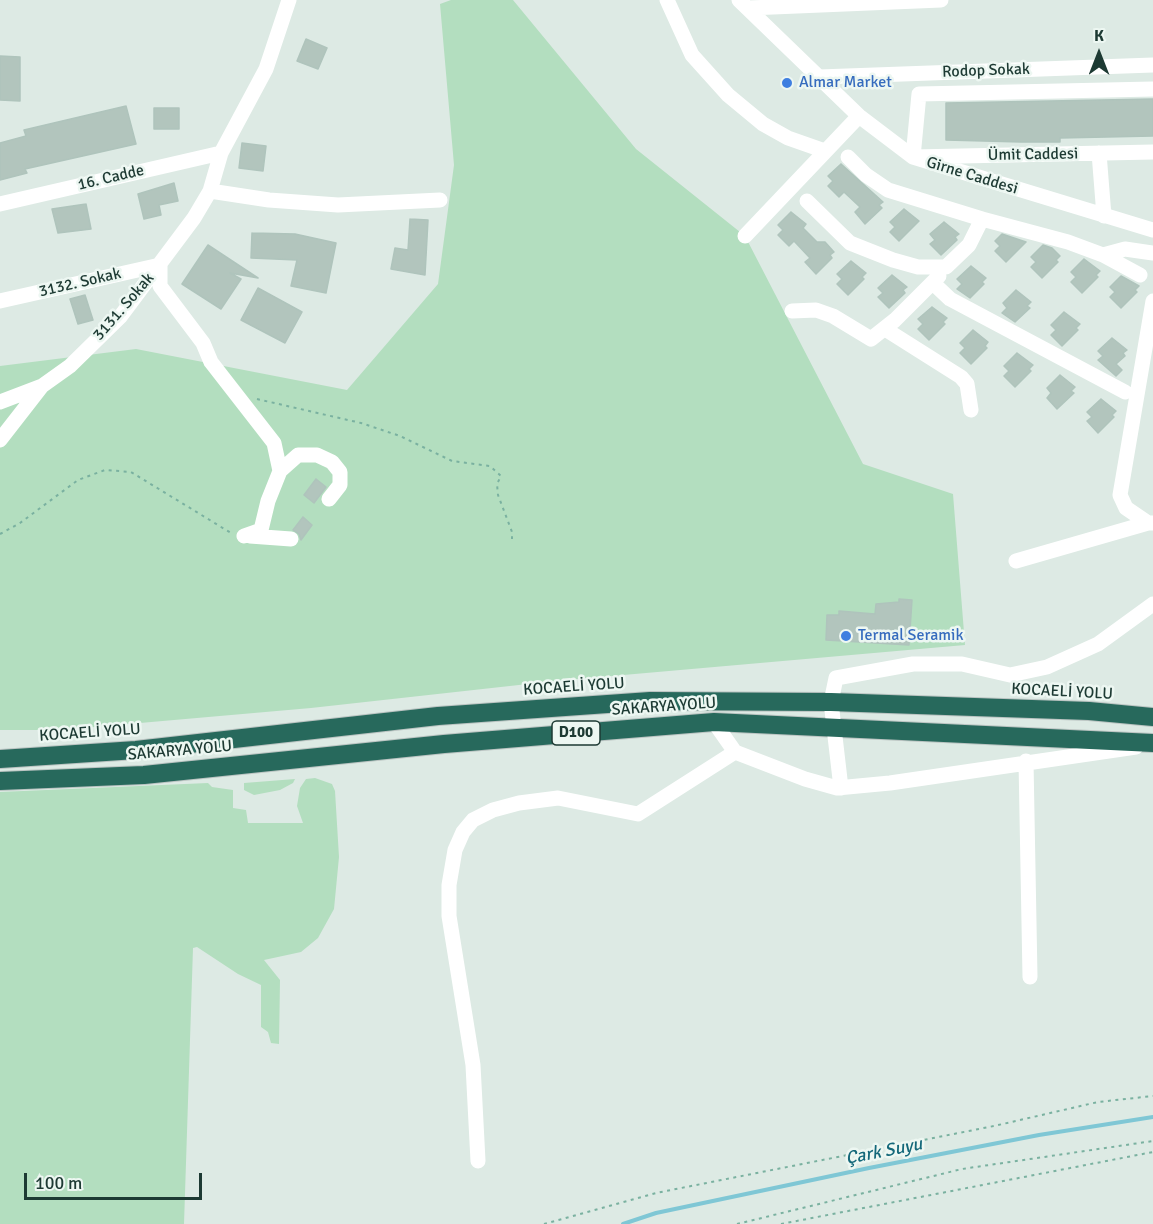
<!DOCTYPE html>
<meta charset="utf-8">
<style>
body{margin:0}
#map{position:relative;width:1153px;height:1224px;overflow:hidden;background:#ddeae4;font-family:Signika,sans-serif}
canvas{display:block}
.north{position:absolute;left:1069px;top:24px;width:60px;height:60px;-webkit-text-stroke:4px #edf7f2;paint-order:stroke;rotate:0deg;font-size:16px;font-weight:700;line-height:24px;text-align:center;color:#1d3a33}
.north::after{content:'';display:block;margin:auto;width:21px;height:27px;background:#1d3a33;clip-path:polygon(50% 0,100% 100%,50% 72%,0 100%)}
.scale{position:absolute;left:24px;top:1173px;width:178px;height:27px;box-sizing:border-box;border:3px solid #1d3a33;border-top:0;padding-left:8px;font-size:18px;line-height:21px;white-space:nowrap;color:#1d3a33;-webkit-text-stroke:4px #edf7f2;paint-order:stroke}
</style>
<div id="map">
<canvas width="1153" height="1224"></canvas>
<div class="north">K</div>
<div class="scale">100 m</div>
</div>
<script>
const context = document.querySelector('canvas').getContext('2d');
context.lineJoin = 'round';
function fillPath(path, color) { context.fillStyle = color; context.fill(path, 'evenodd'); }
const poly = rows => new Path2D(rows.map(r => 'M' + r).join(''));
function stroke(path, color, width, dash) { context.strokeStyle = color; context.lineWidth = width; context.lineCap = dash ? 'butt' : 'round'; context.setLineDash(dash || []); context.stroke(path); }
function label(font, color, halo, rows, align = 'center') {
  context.font = font + ' Signika,sans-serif'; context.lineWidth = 5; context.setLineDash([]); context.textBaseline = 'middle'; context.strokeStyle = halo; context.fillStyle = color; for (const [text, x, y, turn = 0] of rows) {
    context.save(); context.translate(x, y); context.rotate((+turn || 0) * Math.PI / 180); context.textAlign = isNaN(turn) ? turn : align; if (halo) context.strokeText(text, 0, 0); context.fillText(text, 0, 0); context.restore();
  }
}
const green = poly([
 [451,0,513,0,636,149,745,236,863,464,953,494,965,645,555,681,311,708,60,730,0,730,0,366,136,349,347,390,438,284,454,165,440,4],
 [315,778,332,784,335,791,339,857,334,909,318,938,301,952,264,960,280,980,279,1044,271,1043,268,1032,261,1027,261,985,238,974,197,947,193,948,184,1224,0,1224,0,792,208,783,212,787,233,790,233,808,246,810,248,823,303,823,297,806,300,788,306,779],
 [295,779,293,783,280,790,254,795,244,790,244,783]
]);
const stream = poly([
 [623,1224,656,1213,869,1168,1039,1135,1153,1117]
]);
const building = poly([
 [306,39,327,48,318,69,297,61,306,39],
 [0,56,20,57,20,101,0,100,0,56],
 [1153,99,1153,136,1060,138,1060,142,1021,142,946,140,946,103,1153,99],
 [126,106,136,144,25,169,27,173,0,180,0,143,26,136,24,130,126,106],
 [154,108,179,108,179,129,154,129,154,108],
 [242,143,266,146,263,171,239,168,242,143],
 [841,164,883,202,879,205,882,208,865,224,855,212,860,207,844,192,839,197,828,186,833,181,828,176,841,164],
 [174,183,178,201,159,205,161,215,144,219,138,194,174,183],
 [86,204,91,229,58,233,52,209,86,204],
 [904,209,919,221,899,241,890,232,895,227,890,222,904,209],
 [791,212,806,224,803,228,817,242,825,242,834,252,830,255,832,258,816,274,805,262,810,258,794,241,789,246,778,235,783,230,778,225,791,212],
 [410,219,428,220,425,275,391,269,395,248,408,250,410,219],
 [944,222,959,234,955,237,957,240,941,255,930,244,935,240,930,234,944,222],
 [252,233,295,234,336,243,326,293,291,286,297,260,251,258,252,233],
 [1002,234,1026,242,1006,262,995,251,1000,246,995,241,1002,234],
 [208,245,258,278,230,273,241,279,221,309,182,284,208,245],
 [1043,245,1052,248,1060,256,1056,260,1058,262,1042,278,1031,267,1036,262,1031,257,1043,245],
 [1084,259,1100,271,1096,275,1098,277,1082,293,1071,282,1076,277,1071,272,1084,259],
 [851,261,866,273,862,277,864,279,848,295,837,284,842,279,837,274,851,261],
 [971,266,986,278,982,282,984,284,970,298,957,289,962,284,957,279,971,266],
 [892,275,907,287,903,290,905,293,889,308,878,297,883,293,878,288,892,275],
 [1121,276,1139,286,1135,290,1137,292,1121,308,1110,297,1115,292,1110,287,1121,276],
 [258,288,302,312,285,343,241,320,258,288],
 [1016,290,1031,302,1027,306,1030,308,1015,322,1002,313,1007,308,1003,303,1016,290],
 [85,295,93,320,78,324,70,299,85,295],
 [932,307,947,318,943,322,945,324,929,340,918,329,923,324,918,319,932,307],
 [1064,312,1080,324,1076,328,1078,330,1062,346,1051,335,1056,330,1051,325,1064,312],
 [973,330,988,342,985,346,987,348,971,364,960,353,965,348,960,343,973,330],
 [1112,338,1127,350,1123,353,1125,356,1116,364,1122,370,1116,376,1098,360,1103,356,1098,351,1112,338],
 [1017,353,1033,365,1029,369,1031,371,1015,387,1004,376,1009,371,1004,366,1017,353],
 [1060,375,1075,387,1071,391,1074,393,1057,409,1047,398,1051,393,1047,388,1060,375],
 [1101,399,1116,411,1112,415,1114,417,1098,433,1087,421,1092,417,1087,412,1101,399],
 [316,479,326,487,314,503,304,495,316,479],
 [303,517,312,525,301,540,299,534,293,530,303,517],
 [899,599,912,600,909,645,826,640,827,615,839,615,839,611,875,614,876,604,899,602,899,599]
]);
const path = poly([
 [257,399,361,423,400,436,452,461,490,466,501,476,497,484,498,495,512,532,512,539],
 [0,534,20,523,78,480,105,470,131,472,231,533],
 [544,1224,656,1193,994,1126,1098,1102,1153,1096],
 [737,1224,962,1169,1153,1141],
 [781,1224,1153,1152]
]);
const minor = poly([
 [667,0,692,55,728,95,763,124,788,138,825,151],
 [739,0,859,116,913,157,1153,230],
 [749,8,941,0],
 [819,77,1153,65],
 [1153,89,919,94,913,157,1153,152],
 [1099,153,1104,216],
 [848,157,866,175,888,190,982,219],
 [210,191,269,200,338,205,440,200],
 [807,201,850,243,893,260,918,267,946,267,969,245,982,219,1068,242,1103,255,1140,275],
 [0,204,221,153],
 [745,236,859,116],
 [1103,255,1125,249,1153,253],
 [933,283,950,299,1125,392],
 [0,301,160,265,160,286,203,343,211,362,274,443,280,471],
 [1153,301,1120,495,1126,508,1148,523,1153,523],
 [792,311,816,310,833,316,871,339,895,320,939,276],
 [885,329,961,377,967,384,971,410],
 [0,402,42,386],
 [0,440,42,386,70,366,120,317,194,218,210,191,221,153,266,69,289,0],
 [244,536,261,530,268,501,280,471,298,455,317,455,332,462,340,472,340,485,329,499],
 [250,536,291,539],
 [1016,561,1148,523],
 [714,722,735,752,805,779,837,788,890,783,1136,747],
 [1026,761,1030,977],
 [841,788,831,702,836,678,913,664,962,664,1010,675,1047,667,1098,644,1153,604],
 [478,1161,473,1065,449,916,449,885,455,850,463,832,473,820,493,810,519,803,558,798,638,814,735,752]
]);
const highway = poly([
 [0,759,136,750,438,716,650,701,831,702,1089,711,1153,717],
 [0,781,144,775,444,744,714,722,1153,743]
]);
const markers = [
 [787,83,6,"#3f7fe0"],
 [846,636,6,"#3f7fe0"]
];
const shields = [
 [576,733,48]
];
const shieldNames = [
 ["D100",576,733]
];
const streetNames = [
 ["Rodop Sokak",986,71,-2],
 ["Ümit Caddesi",1033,155,-1],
 ["Girne Caddesi",972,176,17],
 ["16. Cadde",111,178,-13],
 ["3132. Sokak",80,283,-13],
 ["3131. Sokak",124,307,-49],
 ["KOCAELİ YOLU",574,687,-4],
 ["KOCAELİ YOLU",1062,692,3],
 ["SAKARYA YOLU",664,707,-4],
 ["KOCAELİ YOLU",90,733,-4],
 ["SAKARYA YOLU",180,751,-5]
];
const shopNames = [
 ["Almar Market",799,83],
 ["Termal Seramik",858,636]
];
const waterNames = [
 ["Çark Suyu",884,1152,-11]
];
fillPath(green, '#b3debf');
stroke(stream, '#7fc7d5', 4);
fillPath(building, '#b2c5bd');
stroke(building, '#afc4bc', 1.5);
stroke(highway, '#bbc4c2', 20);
stroke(path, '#7ab1a0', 2, [3, 4.5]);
stroke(minor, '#fff', 15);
stroke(highway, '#27695c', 18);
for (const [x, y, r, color] of markers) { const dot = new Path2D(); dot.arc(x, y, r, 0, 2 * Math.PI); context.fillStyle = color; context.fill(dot); stroke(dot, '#edf7f2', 2); }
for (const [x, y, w] of shields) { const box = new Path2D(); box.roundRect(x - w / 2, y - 12, w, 24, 4.5); context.fillStyle = '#edf7f2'; context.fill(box); stroke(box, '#1d3a33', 1.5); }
label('bold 15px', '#1d3a33', null, shieldNames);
label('16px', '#1d3a33', '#edf7f2', streetNames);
label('16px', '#366cbe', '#edf7f2', shopNames, 'left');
label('italic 18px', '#14687a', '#edf7f2', waterNames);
</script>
